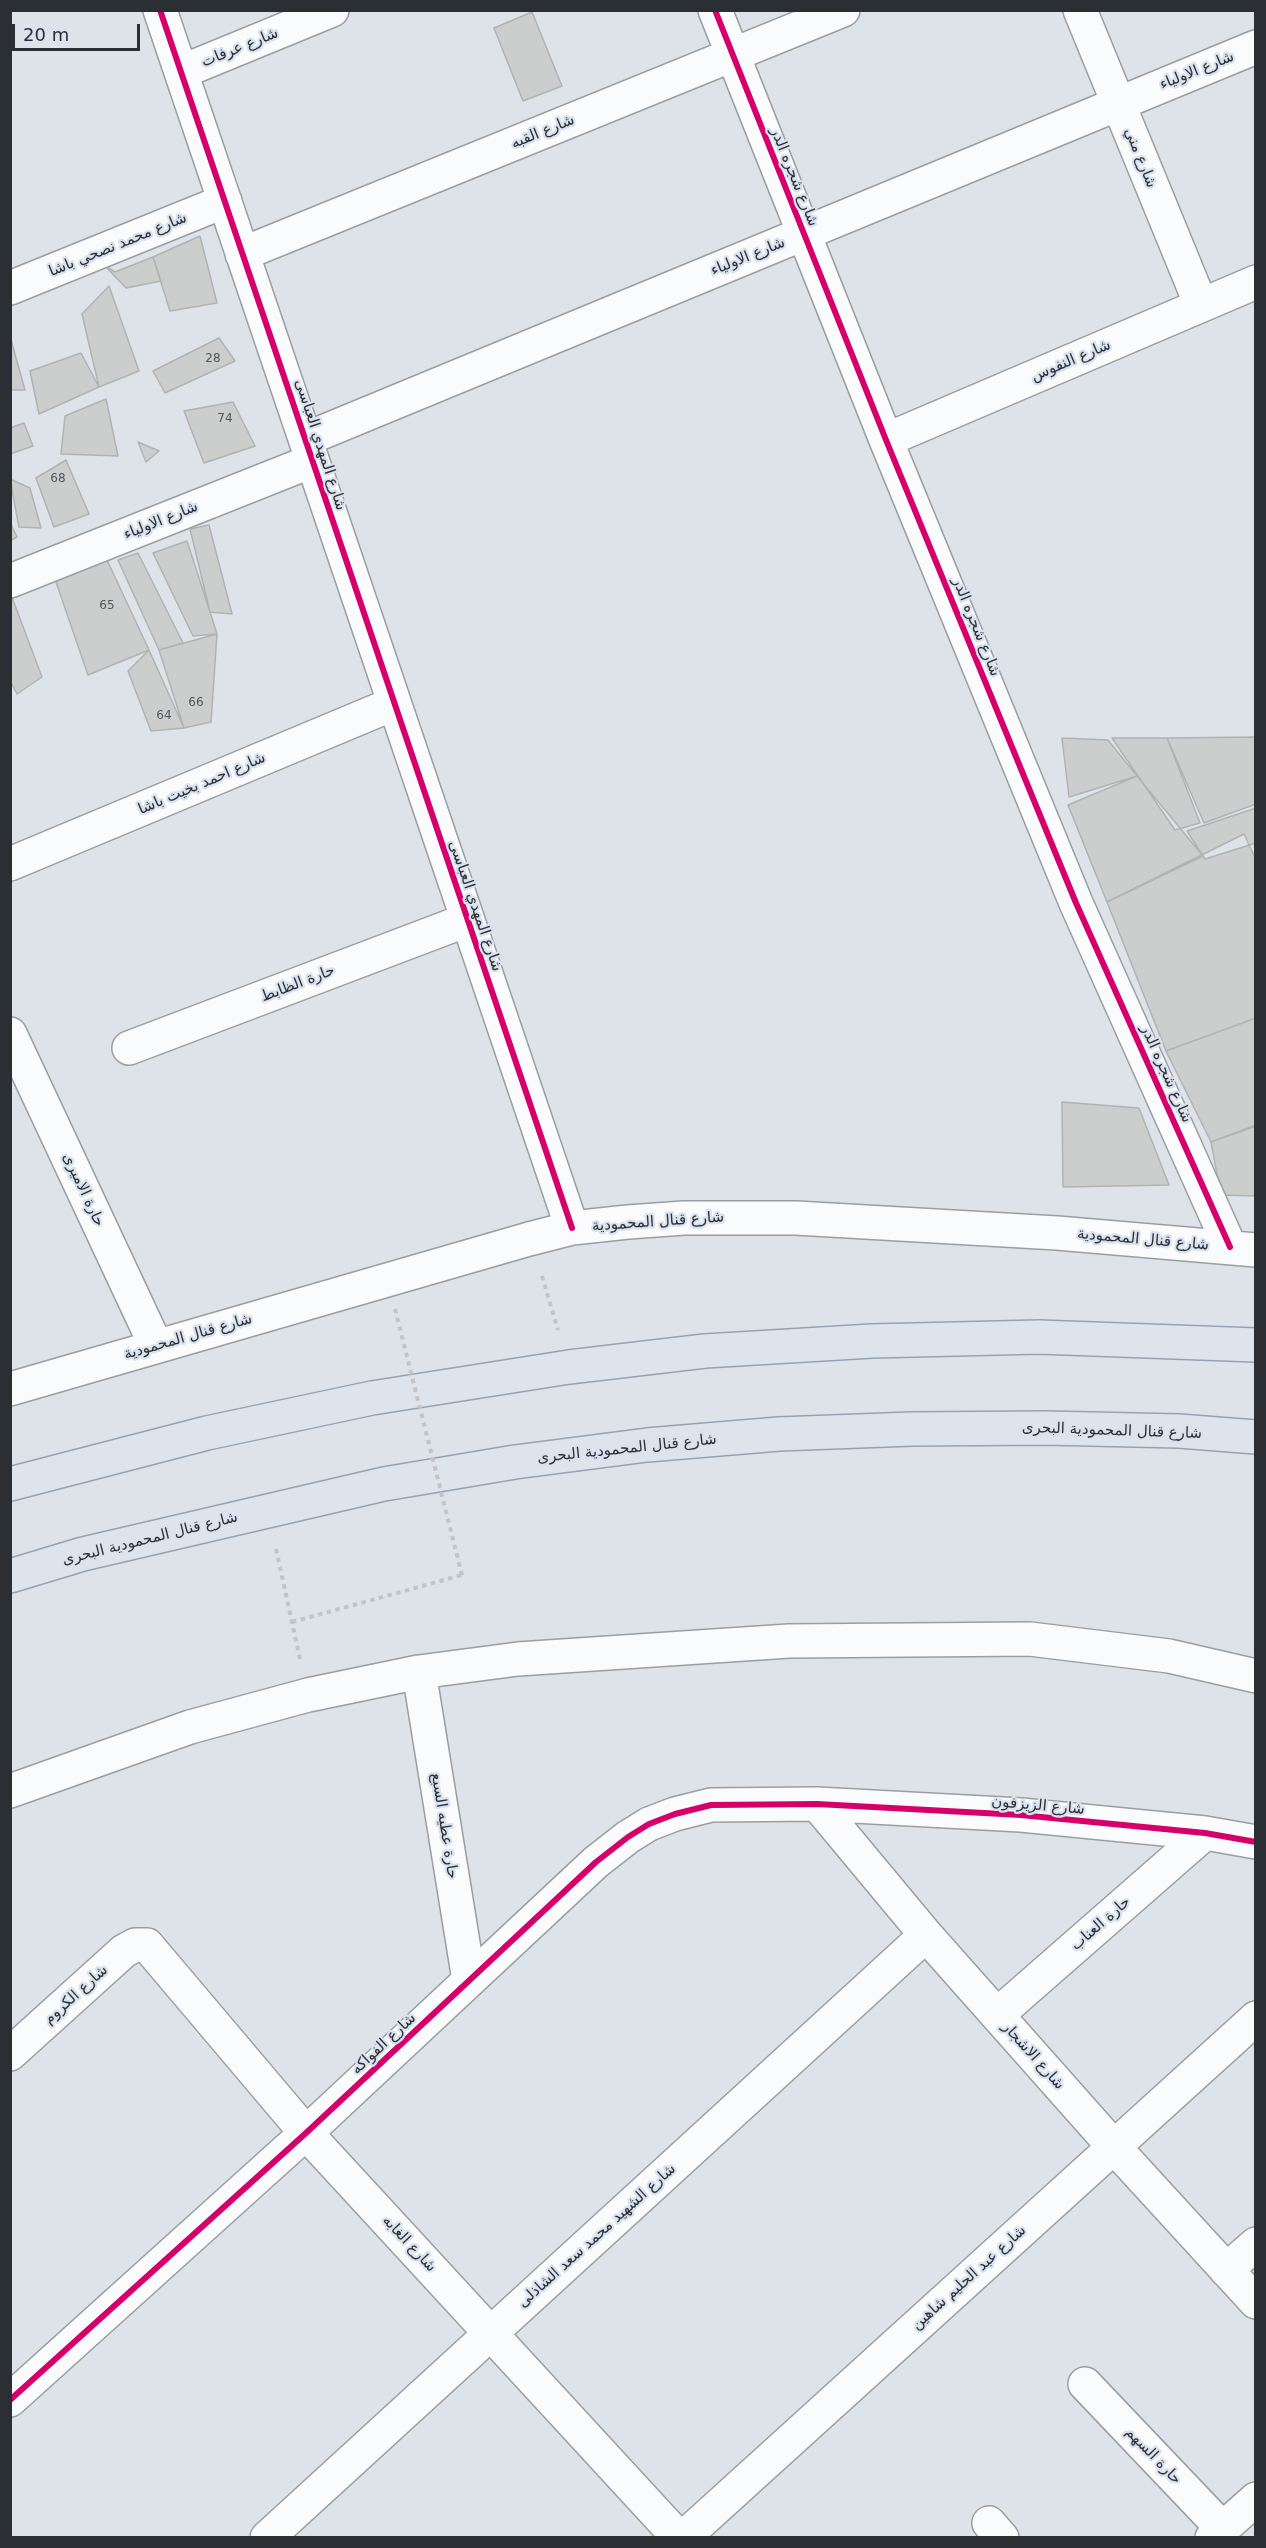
<!DOCTYPE html>
<meta charset="utf-8">
<style>
body{margin:0}
#map{position:relative;width:1266px;height:2548px;overflow:hidden;background:#dee3e9;font-family:"DejaVu Sans",sans-serif}
canvas{display:block}
.frame{position:absolute;inset:0;border:12px solid #2b2f33;pointer-events:none}
.scale{position:absolute;left:12px;top:24px;width:128px;height:27px;box-sizing:border-box;border:3px solid #2b2f33;border-top:0;padding-left:8px;font-size:18px;line-height:21px;white-space:nowrap;color:#2b2f33;-webkit-text-stroke:4px #d9e2ee;paint-order:stroke}
</style>
<div id="map">
<canvas width="1266" height="2548"></canvas>
<div class="frame"></div>
<div class="scale">20 m</div>
</div>
<script>
const context = document.querySelector('canvas').getContext('2d');
context.lineJoin = 'round';
function fillPath(path, color) { context.fillStyle = color; context.fill(path, 'evenodd'); }
const poly = rows => new Path2D(rows.map(r => 'M' + r).join(''));
function stroke(path, color, width, dash) { context.strokeStyle = color; context.lineWidth = width; context.lineCap = dash ? 'butt' : 'round'; context.setLineDash(dash || []); context.stroke(path); }
function label(font, color, halo, rows, align = 'center') {
  context.font = font + ' "DejaVu Sans","Noto Naskh Arabic",sans-serif'; context.lineWidth = 4.5; context.setLineDash([]); context.textBaseline = 'middle'; context.strokeStyle = halo; context.fillStyle = color; for (const [text, x, y, turn = 0] of rows) {
    context.save(); context.translate(x, y); context.rotate((+turn || 0) * Math.PI / 180); context.textAlign = isNaN(turn) ? turn : align; if (halo) context.strokeText(text, 0, 0); context.fillText(text, 0, 0); context.restore();
  }
}
const building = poly([
 [532,12,562,86,523,101,494,28,532,12],
 [200,236,217,303,170,311,153,257,200,236],
 [153,257,161,281,126,288,104,265,115,272,153,257],
 [109,286,139,371,99,387,82,314,109,286],
 [10,336,25,390,10,390,10,336],
 [219,338,235,361,165,393,153,371,219,338],
 [81,353,99,387,39,414,30,371,81,353],
 [106,399,118,456,61,454,65,416,106,399],
 [233,402,255,446,204,463,184,411,233,402],
 [24,423,33,446,10,454,10,428,24,423],
 [138,442,159,451,146,462,138,442],
 [66,460,89,514,54,527,36,478,66,460],
 [10,479,30,488,41,528,19,527,10,479],
 [10,522,17,537,10,541,10,522],
 [209,525,232,614,210,612,190,529,209,525],
 [187,541,210,612,217,634,193,636,153,553,187,541],
 [138,553,183,643,159,650,118,560,138,553],
 [107,560,149,650,88,675,55,579,107,560],
 [10,592,42,677,17,694,10,681,10,592],
 [217,634,211,722,184,728,159,650,217,634],
 [149,650,184,728,151,731,128,671,149,650],
 [1256,737,1256,804,1204,823,1167,738,1256,737],
 [1062,738,1108,740,1137,776,1069,797,1062,738],
 [1112,738,1167,738,1200,823,1175,830,1112,738],
 [1137,776,1203,856,1107,902,1068,805,1137,776],
 [1256,808,1256,843,1205,859,1187,831,1256,808],
 [1244,834,1256,860,1256,1018,1166,1051,1107,902,1244,834],
 [1256,1018,1256,1125,1211,1142,1166,1051,1256,1018],
 [1062,1102,1139,1108,1169,1185,1063,1187,1062,1102],
 [1256,1126,1256,1196,1221,1195,1211,1142,1256,1126]
]);
const path = poly([
 [542,1276,558,1330],
 [276,1549,300,1659],
 [292,1622,462,1575]
]);
const minor = poly([
 [160,10,572,1228],
 [715,10,886,440,1076,903,1230,1247],
 [1080,10,1201,305],
 [181,72,332,10],
 [242,254,843,10],
 [10,288,225,201],
 [306,439,1256,47],
 [886,440,1256,282],
 [10,581,312,461],
 [10,864,393,704],
 [10,1034,156,1346],
 [129,1048,467,920],
 [10,1389,529,1239,572,1228,628,1222,684,1218,796,1218,1057,1233,1256,1250],
 [419,1672,469,1980],
 [10,1791,190,1727,308,1695,419,1672,518,1659,789,1641,1030,1639,1169,1656,1256,1676],
 [817,1804,926,1935,1114,2147,1256,2302],
 [997,2015,1205,1833],
 [10,2054,124,1951,135,1945,147,1945,306,2133,679,2538],
 [1226,2270,1256,2244],
 [1085,2384,1222,2528],
 [10,2400,306,2133,596,1862,628,1837,649,1824,675,1814,711,1805,817,1804,1021,1815,1205,1833,1256,1842],
 [989,2523,1002,2538],
 [267,2538,926,1935],
 [683,2538,1256,2018],
 [1212,2538,1256,2499]
]);
const major = poly([
 [10,1484,207,1433,372,1398,569,1367,705,1351,872,1341,1039,1337,1256,1345],
 [10,1576,83,1554,384,1484,515,1462,647,1445,779,1434,912,1429,1046,1428,1179,1431,1256,1437]
]);
const pathBridge = poly([
 [395,1309,462,1575]
]);
const cycleway = poly([
 [160,10,572,1228],
 [715,10,886,440,1076,903,1230,1247],
 [10,2400,306,2133,596,1862,628,1837,649,1824,675,1814,711,1805,817,1804,1021,1815,1205,1833,1256,1842]
]);
const numberNames = [
 ["28",213,359],
 ["74",225,419],
 ["68",58,479],
 ["65",107,606],
 ["66",196,703],
 ["64",164,716]
];
const streetNames = [
 ["شارع عرفات",240,48,-22],
 ["شارع الاولياء",1197,71,-22],
 ["شارع القبه",543,132,-22],
 ["شارع مني",1140,158,68],
 ["شارع شجره الدر",794,177,68],
 ["شارع محمد نصحي باشا",118,245,-22],
 ["شارع الاولياء",748,257,-22],
 ["شارع النفوس",1071,361,-23],
 ["شارع المهدي العباسى",320,445,72],
 ["شارع الاولياء",161,521,-22],
 ["شارع شجره الدر",976,627,68],
 ["شارع احمد بخيت باشا",202,784,-23],
 ["شارع المهدي العباسى",475,906,71],
 ["حارة الظابط",298,984,-21],
 ["شارع شجره الدر",1166,1074,66],
 ["حارة الاميرى",83,1190,65],
 ["شارع قنال المحمودية",658,1222,-4],
 ["شارع قنال المحمودية",1143,1240,5],
 ["شارع قنال المحمودية",188,1337,-16],
 ["شارع قنال المحمودية البحرى",1112,1431,2],
 ["شارع قنال المحمودية البحرى",627,1449,-6],
 ["شارع قنال المحمودية البحرى",150,1539,-14],
 ["شارع الزيزفون",1038,1806,5],
 ["حارة عطيه السبع",444,1826,81],
 ["حارة العناب",1101,1924,-41],
 ["شارع الكروم",76,1995,-42],
 ["شارع الفواكه",384,2044,-43],
 ["شارع الاشجار",1033,2056,48],
 ["شارع الشهيد محمد سعد الشاذلى",597,2236,-42],
 ["شارع الغابه",409,2244,47],
 ["شارع عبد الحليم شاهين",969,2278,-42],
 ["حارة السهم",1153,2456,46]
];
fillPath(building, '#cccece');
stroke(building, '#b1b3b3', 1.5);
stroke(minor, '#9a9ea2', 36);
stroke(major, '#97a2b0', 36);
stroke(path, '#c2c4c7', 4, [4.5, 4.5]);
stroke(minor, '#fafbfc', 33);
stroke(major, '#dee4eb', 33);
stroke(pathBridge, '#c2c4c7', 4, [4.5, 4.5]);
stroke(cycleway, '#d6006c', 6);
label('12px', '#53575a', null, numberNames);
label('15px', '#2b2f33', '#d9e2ee', streetNames);
</script>
